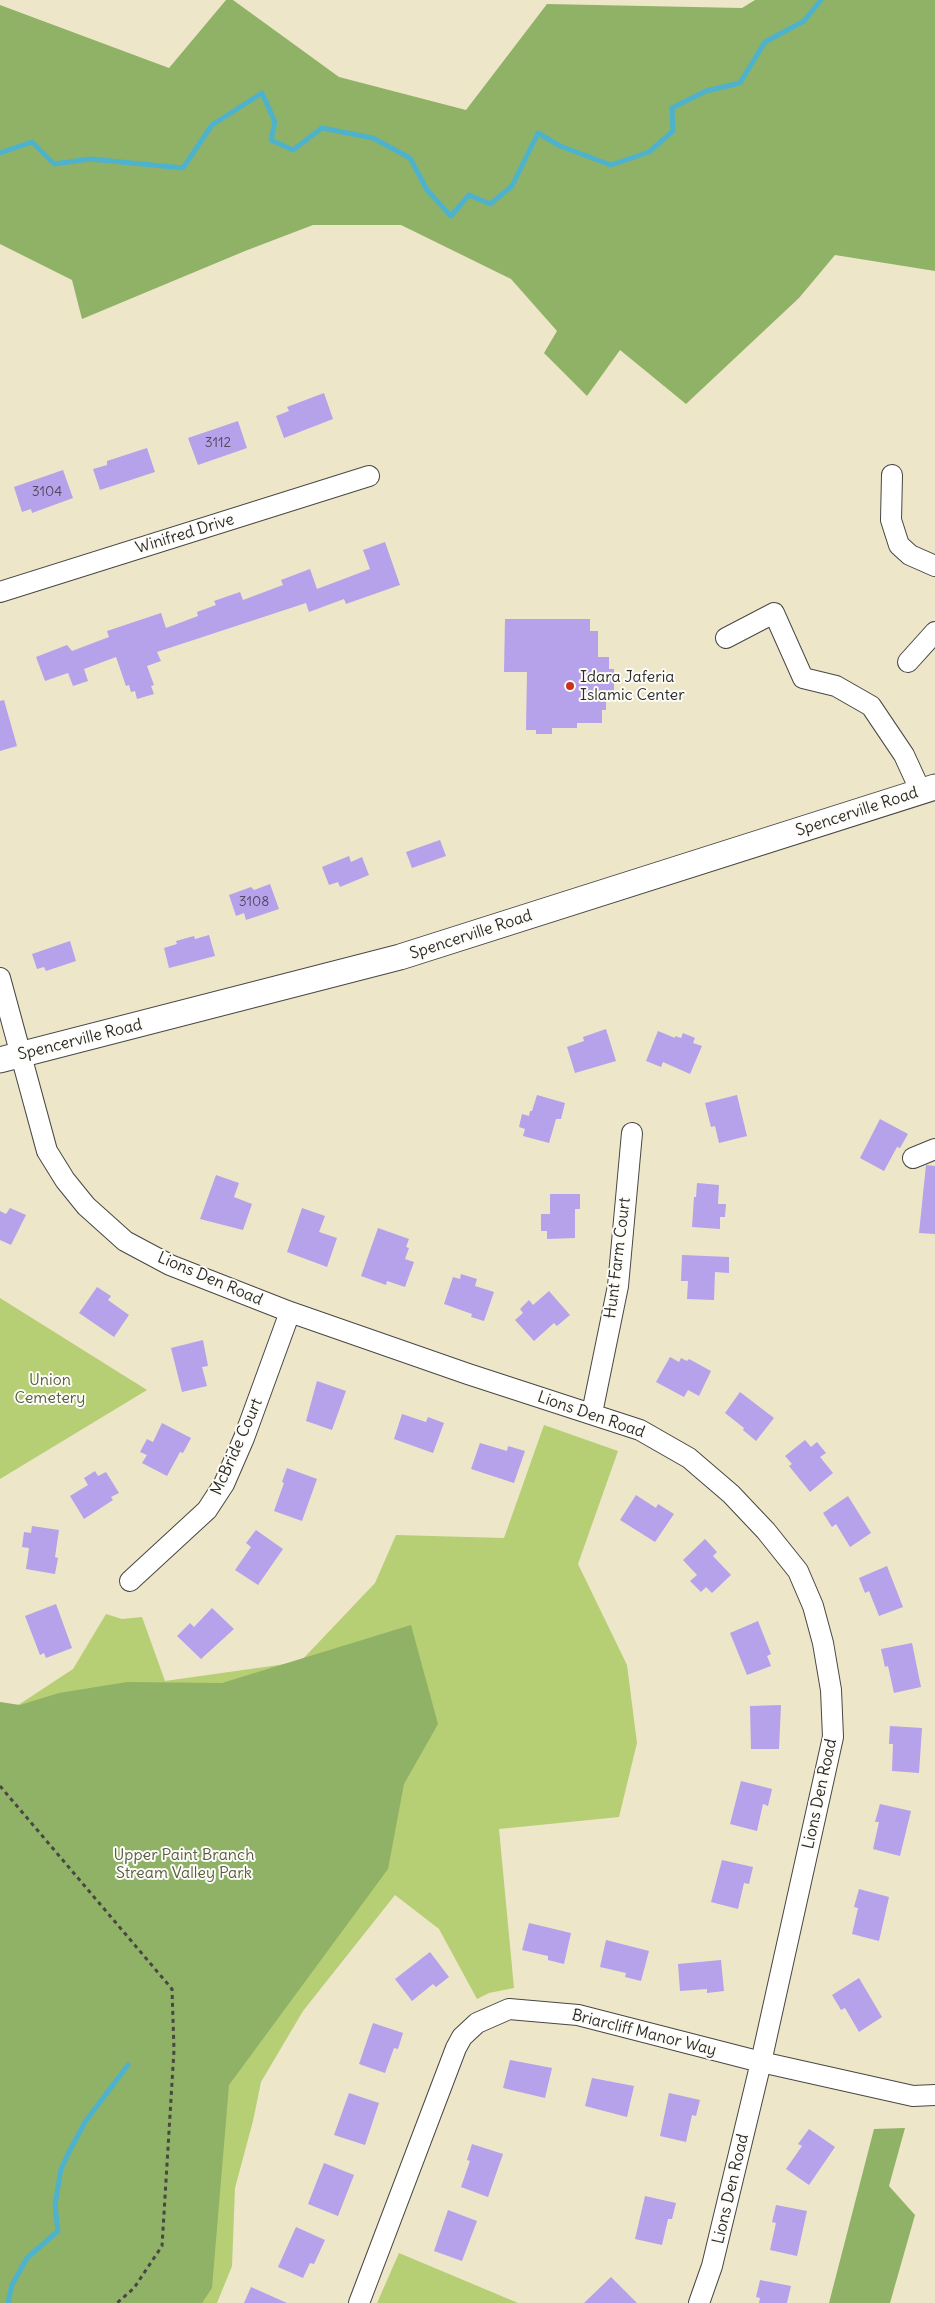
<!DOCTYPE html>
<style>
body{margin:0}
canvas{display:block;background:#ede6c9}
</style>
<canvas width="935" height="2303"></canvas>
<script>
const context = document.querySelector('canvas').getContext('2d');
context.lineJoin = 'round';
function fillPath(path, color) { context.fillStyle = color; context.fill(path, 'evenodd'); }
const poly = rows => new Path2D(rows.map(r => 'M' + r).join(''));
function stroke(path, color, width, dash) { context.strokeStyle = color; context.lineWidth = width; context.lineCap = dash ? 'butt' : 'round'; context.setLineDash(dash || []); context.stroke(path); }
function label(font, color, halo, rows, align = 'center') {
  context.font = font + ' Delius,sans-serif'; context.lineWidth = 4; context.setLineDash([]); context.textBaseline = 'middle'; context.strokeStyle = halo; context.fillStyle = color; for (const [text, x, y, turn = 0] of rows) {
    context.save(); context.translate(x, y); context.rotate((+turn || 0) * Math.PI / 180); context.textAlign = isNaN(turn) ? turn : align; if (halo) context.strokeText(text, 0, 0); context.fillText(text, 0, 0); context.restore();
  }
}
const green = poly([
 [0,1298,147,1390,0,1479],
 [544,1425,618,1451,578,1564,627,1665,637,1743,619,1817,499,1829,514,1988,489,1993,477,1999,439,1929,395,1895,303,2011,261,2082,253,2121,235,2188,232,2266,217,2303,0,2303,0,1717,73,1669,106,1614,122,1619,142,1617,165,1681,300,1662,375,1583,396,1535,504,1538],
 [399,2253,518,2303,377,2303]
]);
const forest = poly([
 [226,0,233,0,339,77,466,110,547,4,742,8,755,0,935,0,935,271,835,255,799,298,686,404,620,350,587,396,544,353,557,331,511,279,401,225,313,225,245,251,82,319,72,280,0,244,0,5,169,68],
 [411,1625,438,1724,404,1784,388,1869,229,2085,212,2288,202,2303,0,2303,0,1702,20,1705,59,1693,127,1682,222,1683],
 [905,2128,889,2186,915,2215,890,2303,829,2303,874,2129]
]);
const stream = poly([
 [0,153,32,142,54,164,90,159,183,168,212,125,262,93,275,122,271,140,293,150,322,128,373,138,410,158,427,190,451,216,469,195,490,204,512,186,538,133,560,146,611,165,649,152,673,131,672,108,706,91,740,83,765,42,804,21,821,0],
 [8,2303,12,2285,27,2258,58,2231,55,2205,61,2169,68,2154,85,2122,128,2065]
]);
const building = poly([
 [324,393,333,419,284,438,276,416,289,411,287,407],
 [238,421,247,448,198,465,188,438],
 [147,448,155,472,100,490,93,469,107,465,107,461],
 [63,470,73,498,32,513,31,509,22,512,14,487],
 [385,542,400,585,346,604,344,599,309,612,306,603,157,652,161,661,147,666,154,685,151,686,154,694,137,699,135,691,131,692,129,685,126,686,116,657,84,669,88,681,73,686,68,673,45,681,36,657,67,645,72,651,109,637,107,631,161,613,166,628,198,616,197,612,216,605,214,601,240,592,243,600,283,585,281,580,310,569,317,589,370,569,363,550],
 [505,619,590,619,590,631,598,631,598,657,609,657,609,669,614,669,614,699,606,699,606,710,602,710,602,723,577,723,577,728,552,728,552,734,536,734,536,730,526,730,527,672,504,672],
 [4,700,17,746,0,751,0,701],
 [440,840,446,856,412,868,406,852],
 [349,856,351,862,362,857,369,875,340,887,338,882,329,885,322,867],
 [270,884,279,909,246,920,244,913,236,916,229,895,251,887,254,890],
 [209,935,215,956,169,968,164,948,177,944,176,941,194,936,195,939],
 [70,941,76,961,46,971,44,967,37,969,32,954],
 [606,1029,616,1061,575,1073,567,1047,584,1041,583,1037],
 [658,1031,675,1038,675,1036,681,1038,683,1033,695,1038,693,1043,702,1046,690,1074,663,1062,661,1067,646,1061],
 [537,1095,565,1103,561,1119,556,1119,549,1143,523,1136,525,1129,519,1127,522,1114,529,1116,530,1111,532,1111],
 [737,1095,747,1136,719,1143,715,1126,711,1127,705,1103],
 [880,1119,908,1134,900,1148,897,1147,884,1171,860,1158],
 [926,1165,935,1166,935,1234,919,1233],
 [216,1175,239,1183,234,1197,252,1204,243,1230,200,1219],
 [697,1183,719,1185,718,1204,726,1204,725,1217,720,1217,720,1229,692,1227,694,1197,696,1197],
 [550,1194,580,1194,580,1209,575,1209,575,1238,547,1239,547,1231,541,1231,541,1214,550,1214],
 [10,1208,26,1215,11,1245,0,1240,0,1211,6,1214],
 [302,1208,325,1216,319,1232,337,1238,327,1267,287,1252],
 [378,1228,409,1239,406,1247,409,1248,405,1259,414,1262,405,1287,387,1281,386,1285,361,1276],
 [682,1255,729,1257,729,1273,715,1272,714,1300,687,1299,688,1281,681,1281],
 [461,1274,477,1279,475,1286,494,1292,484,1321,471,1317,472,1314,444,1304,453,1277,460,1279],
 [97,1287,111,1296,108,1300,129,1315,114,1337,79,1313],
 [549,1291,570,1315,557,1326,554,1323,534,1341,515,1320,523,1313,520,1309,529,1300,533,1305],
 [203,1340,208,1366,202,1367,207,1386,182,1392,171,1348],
 [670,1357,679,1362,681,1358,687,1361,689,1359,711,1371,699,1396,688,1390,684,1397,656,1382],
 [317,1381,346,1391,332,1430,306,1421],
 [740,1392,774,1418,756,1441,743,1430,744,1428,725,1413],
 [402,1414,426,1422,428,1417,444,1423,433,1453,394,1439],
 [162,1423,191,1438,183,1453,180,1452,167,1476,142,1463,147,1455,140,1452,147,1439,153,1442],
 [805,1440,811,1447,817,1442,826,1453,820,1457,833,1473,810,1492,789,1466,792,1464,785,1456],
 [480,1443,507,1451,508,1446,525,1451,514,1483,471,1469],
 [287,1468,317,1479,302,1521,274,1511,284,1483,282,1482],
 [95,1471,98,1476,106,1472,119,1493,111,1497,113,1500,84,1519,70,1496,88,1485,84,1478],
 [636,1495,656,1508,658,1504,674,1514,655,1542,620,1520],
 [848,1496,871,1533,850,1547,836,1524,832,1527,823,1513],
 [32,1526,59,1530,55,1557,58,1558,55,1574,26,1569,29,1548,22,1547,24,1532,31,1533],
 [256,1530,283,1549,258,1585,235,1570,251,1547,246,1543],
 [705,1539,717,1552,713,1556,731,1575,712,1593,706,1587,701,1592,690,1581,697,1575,683,1560],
 [887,1566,903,1607,879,1616,869,1591,865,1593,859,1578],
 [56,1604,72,1648,46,1658,44,1653,40,1655,25,1616],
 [212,1608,234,1629,201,1659,177,1636,190,1623,194,1627],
 [758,1621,771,1654,767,1656,771,1666,747,1675,730,1633],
 [912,1643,921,1687,894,1693,888,1666,885,1667,881,1649],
 [781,1705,779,1749,751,1749,750,1706],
 [890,1726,922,1728,919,1773,892,1771,893,1744,889,1744],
 [741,1781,772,1789,768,1806,763,1804,757,1831,730,1824],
 [880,1804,911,1811,900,1856,873,1849,879,1822,875,1822],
 [722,1860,753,1867,749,1884,744,1883,738,1909,711,1902],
 [859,1889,889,1897,879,1941,852,1934,858,1908,854,1907],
 [529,1923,571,1933,564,1964,548,1960,548,1956,522,1950],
 [606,1940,649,1951,641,1981,625,1977,626,1973,600,1967],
 [430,1952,449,1977,436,1987,433,1984,412,2001,395,1979],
 [721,1960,724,1991,707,1993,707,1989,680,1991,678,1964],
 [859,1978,882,2017,859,2032,845,2008,841,2010,832,1995],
 [373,2023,403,2033,398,2049,394,2048,385,2073,359,2064],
 [510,2060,552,2068,545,2098,503,2088],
 [592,2078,634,2086,627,2117,585,2106],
 [349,2093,379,2103,365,2145,334,2135],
 [669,2093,700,2100,696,2116,692,2115,686,2142,660,2136],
 [809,2129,835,2147,809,2185,786,2169,802,2146,798,2144],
 [472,2144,503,2154,488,2197,461,2187,470,2161,467,2160],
 [324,2163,354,2175,338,2216,308,2204],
 [645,2196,676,2203,672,2219,668,2219,662,2245,635,2239],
 [776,2205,807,2211,797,2256,770,2250,776,2223,772,2222],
 [448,2210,477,2221,462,2261,434,2251],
 [296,2227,325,2240,314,2264,310,2263,303,2278,278,2267],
 [611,2277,637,2303,584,2303],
 [760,2280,791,2286,787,2303,759,2303,760,2298,756,2297],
 [251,2287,287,2303,244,2303]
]);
const path = poly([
 [0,1786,172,1989,174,2050,162,2246,134,2288,117,2303]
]);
const minor = poly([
 [892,475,891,520,899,545,910,555,935,566],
 [0,592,369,476],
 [726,638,774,613,803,678,836,686,871,706,904,755,921,792],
 [908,662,935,632],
 [0,978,47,1151,65,1180,86,1206,125,1241,170,1265,290,1312,468,1374,640,1430,689,1458,731,1494,766,1531,798,1571,813,1606,823,1643,831,1690,833,1737,761,2062,712,2266,699,2303],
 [913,1158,935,1149],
 [592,1413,618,1286,632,1133],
 [130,1581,207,1510,224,1484,244,1438,290,1312],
 [359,2303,456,2048,462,2037,477,2023,509,2009,578,2015,761,2062,913,2096,935,2095]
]);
const major = poly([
 [0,1060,400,957,935,787]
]);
const markers = [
 [570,686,5,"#c8321e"]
];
const numberNames = [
 ["3112",218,443],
 ["3104",47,492],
 ["3108",254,902]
];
const streetNames = [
 ["Winifred Drive",185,534,-17],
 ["Spencerville Road",857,812,-18],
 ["Spencerville Road",471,935,-18],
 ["Spencerville Road",80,1040,-14],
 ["Hunt Farm Court",618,1258,-83],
 ["Lions Den Road",210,1279,23],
 ["Lions Den Road",591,1415,19],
 ["McBride Court",237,1447,-66],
 ["Lions Den Road",820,1794,-78],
 ["Briarcliff Manor Way",644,2033,14],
 ["Lions Den Road",731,2189,-77]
];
const poiNames = [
 ["Idara Jaferia",580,677],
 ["Islamic Center",580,695]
];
const parkNames = [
 ["Union",50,1380],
 ["Cemetery",50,1398],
 ["Upper Paint Branch",184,1855],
 ["Stream Valley Park",184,1873]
];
fillPath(green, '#b6cf74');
fillPath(forest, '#90b266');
stroke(stream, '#4eb2cd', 5);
fillPath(building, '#b6a1eb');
stroke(minor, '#484743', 22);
stroke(major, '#484743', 27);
stroke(path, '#484743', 3, [4, 4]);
stroke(minor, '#fff', 20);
stroke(major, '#fff', 25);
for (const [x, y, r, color] of markers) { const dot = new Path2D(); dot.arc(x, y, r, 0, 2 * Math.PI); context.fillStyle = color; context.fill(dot); stroke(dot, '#fdfcf7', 2); }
label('14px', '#4e485b', null, numberNames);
label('16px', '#2b2b2b', '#fdfcf7', streetNames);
label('16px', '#2b2b2b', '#fdfcf7', poiNames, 'left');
label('16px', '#555c41', '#fdfcf7', parkNames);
</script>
